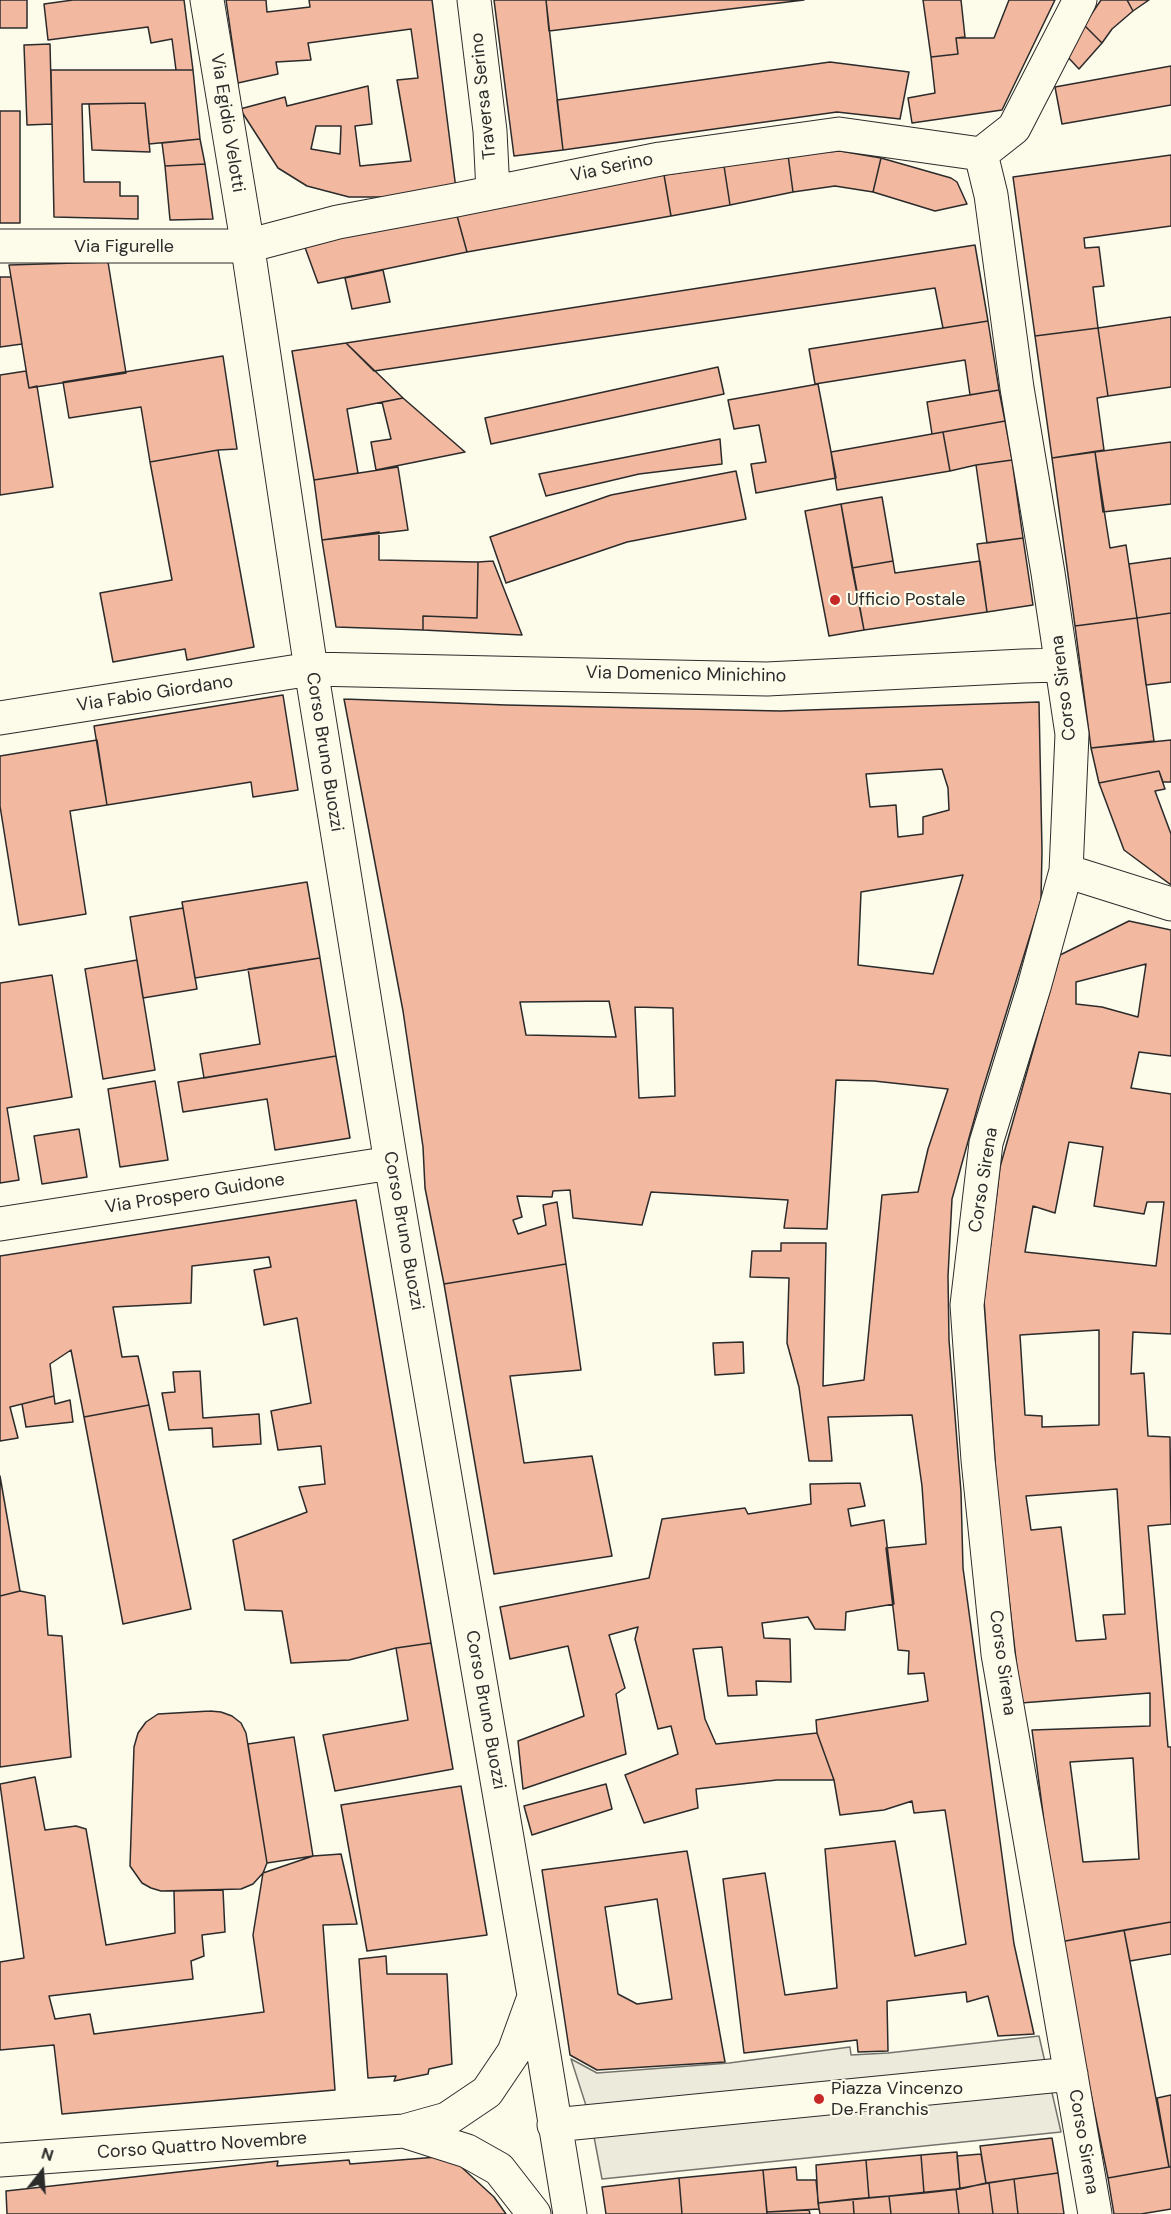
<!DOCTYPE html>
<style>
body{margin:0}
#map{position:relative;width:1171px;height:2214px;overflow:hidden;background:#fdfbea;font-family:"DM Sans",sans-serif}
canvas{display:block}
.north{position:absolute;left:12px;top:2142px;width:60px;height:60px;-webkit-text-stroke:4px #fdfbea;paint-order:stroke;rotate:17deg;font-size:16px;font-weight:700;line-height:24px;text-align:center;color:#2b2b2b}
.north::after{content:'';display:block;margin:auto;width:21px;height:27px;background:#2b2b2b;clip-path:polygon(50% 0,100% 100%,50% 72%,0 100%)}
</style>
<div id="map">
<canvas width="1171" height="2214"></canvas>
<div class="north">N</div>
</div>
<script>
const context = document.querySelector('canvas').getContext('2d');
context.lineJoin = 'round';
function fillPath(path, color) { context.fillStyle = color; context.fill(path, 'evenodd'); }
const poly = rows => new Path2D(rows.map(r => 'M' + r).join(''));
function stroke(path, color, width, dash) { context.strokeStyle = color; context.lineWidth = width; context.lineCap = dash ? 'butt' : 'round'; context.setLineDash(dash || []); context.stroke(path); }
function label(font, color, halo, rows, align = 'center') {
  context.font = font + ' "DM Sans",sans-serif'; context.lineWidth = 4.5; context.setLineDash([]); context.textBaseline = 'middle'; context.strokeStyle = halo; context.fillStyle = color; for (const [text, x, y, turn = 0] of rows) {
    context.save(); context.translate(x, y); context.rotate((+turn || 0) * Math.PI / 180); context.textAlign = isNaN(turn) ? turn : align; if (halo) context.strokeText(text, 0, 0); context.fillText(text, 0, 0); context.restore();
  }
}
const parking = poly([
 [1039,2036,1061,2132,602,2179,591,2121,571,2059,597,2073,729,2063,850,2047,851,2055,888,2053,1039,2036]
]);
const building = poly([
 [0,0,27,0,27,28,0,28,0,0],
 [73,0,184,0,193,70,176,70,172,39,151,43,148,27,48,40,44,4,73,0],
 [226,0,266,0,267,12,310,7,309,0,432,0,456,189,400,197,349,197,307,186,278,168,240,109,285,97,287,106,368,86,372,124,355,126,360,166,411,161,397,80,418,78,411,29,308,43,311,60,276,62,278,74,238,83,226,0],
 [316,126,341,126,340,154,311,149,316,126],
 [494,0,546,0,563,150,514,156,494,0],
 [546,0,804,0,549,31,546,0],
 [923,0,961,0,965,37,956,38,958,54,931,57,923,0],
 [1009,0,1055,0,1002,110,912,123,908,98,935,93,931,57,958,54,956,38,994,38,1009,0],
 [1101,0,1127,0,1133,11,1112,29,1102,43,1084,25,1101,0],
 [1127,0,1149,0,1133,11,1127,0],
 [1084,25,1102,43,1079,69,1064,53,1084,25],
 [50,44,52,124,27,125,24,45,50,44],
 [830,62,909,72,900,119,837,112,563,150,557,100,830,62],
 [1171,66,1171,105,1062,124,1055,87,1171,66],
 [51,70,193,70,200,139,149,144,145,103,82,104,84,182,120,182,120,196,138,196,138,219,54,217,51,70],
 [145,103,150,152,92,150,89,104,145,103],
 [0,111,20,111,20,223,0,223,0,111],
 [200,139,205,164,165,166,162,143,200,139],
 [840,151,881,158,873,192,835,186,793,192,788,155,840,151],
 [788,155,793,192,730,205,724,166,788,155],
 [1171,155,1171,226,1084,238,1085,248,1099,247,1104,286,1093,287,1098,328,1035,336,1013,177,1171,155],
 [881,158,951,178,957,182,967,204,935,211,873,192,881,158],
 [205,164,213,219,170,220,165,166,205,164],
 [724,166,730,205,671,216,664,175,724,166],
 [664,175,671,216,467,252,456,212,664,175],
 [456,212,467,252,318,283,303,242,456,212],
 [975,245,988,321,943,328,935,288,374,371,346,343,975,245],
 [108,262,126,373,29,388,9,265,108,262],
 [383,270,390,302,352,309,345,278,383,270],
 [0,277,11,277,22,344,0,347,0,277],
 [1171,317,1171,387,1108,396,1098,328,1171,317],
 [988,321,999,390,970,395,965,360,815,384,809,349,988,321],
 [1098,328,1108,396,1097,398,1104,450,1052,458,1035,336,1098,328],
 [346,343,403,398,347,409,358,473,314,480,292,351,346,343],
 [223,356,237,449,218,450,150,462,141,407,69,418,63,382,223,356],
 [718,367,724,394,491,444,485,418,718,367],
 [26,371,29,388,37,386,53,487,0,495,0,375,26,371],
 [818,384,836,478,756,493,751,464,766,462,759,425,734,429,728,400,818,384],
 [999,390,1005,421,932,434,927,402,999,390],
 [403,398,465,452,376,470,371,442,391,439,382,402,403,398],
 [1005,421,1012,460,976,465,950,471,943,432,1005,421],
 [943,432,950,471,837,490,831,452,943,432],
 [720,439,722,464,639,474,546,496,539,474,720,439],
 [1171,442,1171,504,1103,512,1095,452,1171,442],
 [218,450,254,647,187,660,185,649,113,662,100,593,172,580,150,462,218,450],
 [1095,452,1110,548,1126,545,1137,618,1075,626,1052,458,1095,452],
 [1012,460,1023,538,987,543,976,465,1012,460],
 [398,467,408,530,322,540,314,480,398,467],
 [736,471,746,519,627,542,506,583,490,537,611,495,736,471],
 [882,497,893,561,852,568,841,504,882,497],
 [841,504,864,630,829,636,805,511,841,504],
 [379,532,379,560,478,562,477,618,423,616,423,630,336,627,322,540,379,532],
 [1023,538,1033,605,987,612,977,544,1023,538],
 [1171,558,1171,613,1137,618,1129,564,1171,558],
 [493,561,522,635,423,630,423,616,477,618,478,562,493,561],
 [893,561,895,573,980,561,987,612,864,630,852,568,893,561],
 [1171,613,1171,682,1146,685,1137,618,1171,613],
 [1137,618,1154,741,1091,748,1075,626,1137,618],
 [283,695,298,790,253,797,251,782,107,805,94,726,283,695],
 [344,699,506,705,780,711,1039,702,1042,851,1041,900,981,1095,952,1199,948,1276,949,1340,961,1492,963,1568,1014,1944,1034,2034,998,2036,988,1996,967,2002,966,1992,887,2001,888,2051,858,2052,857,2040,744,2053,723,1879,765,1873,785,1995,837,1988,825,1849,895,1841,915,1956,966,1944,945,1810,914,1813,912,1801,884,1810,840,1815,834,1780,817,1733,816,1720,928,1701,924,1673,908,1674,909,1651,898,1650,886,1548,926,1544,922,1486,912,1415,828,1417,832,1461,809,1461,799,1387,787,1343,789,1278,750,1277,752,1251,781,1251,781,1243,826,1243,823,1386,864,1380,882,1195,918,1192,928,1149,948,1089,874,1081,836,1080,827,1229,784,1228,788,1200,651,1192,642,1225,573,1218,570,1190,553,1191,552,1197,517,1196,522,1217,513,1220,518,1234,546,1225,543,1205,557,1202,566,1264,444,1284,425,1188,423,1147,403,1011,344,699],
 [942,769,948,788,949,810,923,817,923,834,898,837,896,805,870,807,866,774,942,769],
 [963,875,933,974,858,965,861,892,963,875],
 [97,740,107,805,70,811,86,914,19,925,0,806,0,756,97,740],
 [1171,740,1171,782,1163,782,1159,771,1099,783,1091,748,1171,740],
 [1159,771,1165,789,1155,791,1171,834,1171,885,1124,850,1099,783,1159,771],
 [307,882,320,958,195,978,182,902,307,882],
 [183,908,197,989,143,998,130,917,183,908],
 [1129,921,1171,930,1171,1056,1139,1052,1131,1088,1171,1094,1171,1334,1133,1332,1131,1374,1144,1373,1148,1436,1170,1437,1171,1524,1148,1526,1168,1747,1171,1747,1171,1922,1060,1942,1032,1730,1150,1726,1150,1693,1021,1703,998,1503,984,1300,1000,1167,1060,955,1129,921],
 [1146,964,1138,1017,1102,1007,1076,1004,1076,982,1146,964],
 [1069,1142,1103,1147,1094,1206,1144,1214,1147,1202,1164,1202,1156,1266,1025,1252,1033,1206,1055,1213,1069,1142],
 [1099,1330,1099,1425,1042,1427,1042,1416,1025,1415,1020,1335,1099,1330],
 [1117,1489,1125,1614,1103,1615,1106,1639,1076,1641,1061,1527,1031,1530,1026,1496,1117,1489],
 [1133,1758,1139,1859,1083,1862,1070,1762,1133,1758],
 [320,958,336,1056,204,1078,200,1054,260,1044,248,969,320,958],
 [137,960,155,1070,103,1079,85,969,137,960],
 [52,975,72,1097,7,1108,19,1180,0,1183,0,983,52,975],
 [609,1001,616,1037,526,1035,520,1002,609,1001],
 [635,1007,673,1008,675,1096,639,1098,635,1007],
 [336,1056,350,1138,275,1150,267,1099,183,1112,178,1082,336,1056],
 [155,1081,168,1160,120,1167,108,1089,155,1081],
 [79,1129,87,1177,42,1184,34,1136,79,1129],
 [356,1200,431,1643,396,1648,349,1660,291,1663,282,1611,245,1610,233,1540,307,1512,299,1487,325,1484,321,1446,278,1450,271,1411,311,1403,297,1318,264,1325,254,1270,271,1267,269,1257,192,1266,191,1303,113,1307,122,1357,138,1356,149,1405,84,1417,71,1350,50,1364,54,1396,10,1407,18,1438,0,1441,0,1256,356,1200],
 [566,1264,581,1370,510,1376,524,1463,592,1456,612,1556,494,1574,444,1284,566,1264],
 [743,1342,744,1373,715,1375,713,1343,743,1342],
 [200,1371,203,1418,259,1414,261,1444,213,1447,212,1428,169,1430,162,1393,175,1392,173,1372,200,1371],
 [54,1396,55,1404,70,1400,73,1422,26,1427,22,1404,54,1396],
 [149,1405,191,1609,123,1624,84,1417,149,1405],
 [0,1476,20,1591,0,1596,0,1476],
 [860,1483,865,1506,848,1509,851,1526,884,1520,894,1604,846,1612,845,1630,815,1629,808,1617,762,1623,764,1638,790,1639,791,1682,756,1681,757,1695,728,1696,722,1647,693,1649,705,1719,716,1744,817,1733,834,1780,777,1780,696,1789,698,1808,644,1823,625,1775,678,1754,671,1726,658,1729,635,1639,638,1627,609,1635,625,1688,616,1694,626,1754,523,1789,518,1741,584,1716,568,1646,510,1659,500,1607,649,1578,662,1519,745,1508,748,1514,811,1504,810,1484,860,1483],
 [20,1591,45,1596,48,1635,62,1636,71,1757,0,1767,0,1596,20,1591],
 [431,1643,453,1769,335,1791,323,1735,408,1720,396,1648,431,1643],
 [210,1711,221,1712,232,1716,241,1723,246,1733,267,1863,263,1873,253,1884,241,1889,161,1891,151,1888,142,1883,130,1866,134,1747,138,1733,146,1722,158,1714,210,1711],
 [294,1737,313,1856,267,1863,248,1744,294,1737],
 [35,1777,45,1830,76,1826,86,1829,106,1945,175,1933,174,1891,223,1890,225,1932,202,1935,204,1956,191,1961,193,1979,49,1996,55,2019,90,2014,94,2034,264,2012,253,1935,263,1873,313,1856,341,1854,357,1924,323,1925,335,2090,62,2114,54,2045,0,2050,0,1962,24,1958,0,1784,35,1777],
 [606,1784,612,1809,532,1835,524,1806,606,1784],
 [461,1786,487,1935,367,1951,341,1805,461,1786],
 [687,1851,725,2062,597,2070,570,2055,542,1870,687,1851],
 [657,1899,672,1999,637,2004,618,1994,605,1907,657,1899],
 [1171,1922,1171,1954,1130,1961,1124,1930,1171,1922],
 [1124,1930,1169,2167,1108,2178,1060,1942,1124,1930],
 [386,1956,387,1974,447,1974,452,2064,429,2069,428,2074,394,2081,396,2076,368,2078,359,1959,386,1956],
 [1171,2095,1171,2167,1169,2167,1157,2098,1171,2095],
 [1052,2138,1058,2173,986,2183,980,2146,1052,2138],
 [957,2152,960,2189,924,2193,921,2155,957,2152],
 [981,2154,986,2183,960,2189,957,2156,981,2154],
 [921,2155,924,2193,869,2198,866,2160,921,2155],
 [437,2157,458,2164,494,2197,506,2214,7,2214,6,2191,278,2161,277,2166,349,2160,350,2164,437,2157],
 [866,2160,869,2198,818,2203,816,2165,866,2160],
 [796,2167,797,2180,816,2180,819,2209,767,2212,763,2170,796,2167],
 [1169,2167,1171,2167,1171,2209,1141,2214,1114,2214,1108,2178,1169,2167],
 [763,2170,767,2214,682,2214,679,2178,763,2170],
 [1058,2173,1064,2214,1018,2214,1014,2179,1058,2173],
 [679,2178,682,2214,606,2214,602,2187,679,2178],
 [1014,2179,1018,2214,993,2214,989,2183,1014,2179],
 [989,2183,993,2214,959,2214,956,2189,989,2183],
 [956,2189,959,2214,891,2214,889,2196,956,2189],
 [889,2196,891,2214,854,2214,853,2199,889,2196],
 [853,2199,854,2214,820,2214,818,2203,853,2199],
 [809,2210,810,2214,767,2214,767,2212,809,2210]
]);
const minor = poly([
 [207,0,245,229,311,669,391,1163,534,1995,570,2214],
 [474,0,490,131,493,192],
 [981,154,991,195,1017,388,1048,573,1072,734,1066,871,1034,987,986,1143,967,1305,978,1460,998,1654,1095,2214],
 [981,154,1014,128,1080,0],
 [0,246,247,246,338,222,456,200,660,159,839,134,981,154],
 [0,718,311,669,767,679,1023,666,1061,665],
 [1066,871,1171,904],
 [0,1224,391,1163],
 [554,2125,1071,2074],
 [404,2131,467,2151,499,2169,534,2214],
 [0,2160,404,2131,447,2119,487,2092,514,2052,534,1997]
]);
const markers = [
 [835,600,6,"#c62828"],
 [819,2099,6,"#c62828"]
];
const streetNames = [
 ["Traversa Serino",484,96,-96],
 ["Via Egidio Velotti",227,123,81],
 ["Via Serino",612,168,-12],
 ["Via Figurelle",124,247],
 ["Via Domenico Minichino",686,675,1],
 ["Corso Sirena",1064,688,-97],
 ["Via Fabio Giordano",155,694,-9],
 ["Corso Bruno Buozzi",324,752,81],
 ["Corso Sirena",984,1180,-81],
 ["Via Prospero Guidone",195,1194,-9],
 ["Corso Bruno Buozzi",403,1231,80],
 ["Corso Sirena",1002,1663,82],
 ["Corso Bruno Buozzi",485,1710,80],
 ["Corso Sirena",1083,2142,80],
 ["Corso Quattro Novembre",202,2146,-4]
];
const poiNames = [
 ["Ufficio Postale",847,600],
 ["Piazza Vincenzo",831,2089],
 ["De Franchis",831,2110]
];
fillPath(parking, '#eceadb');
stroke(parking, '#74746e', 1.5);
fillPath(building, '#f2b8a0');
stroke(building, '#2b2b2b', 1.5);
stroke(minor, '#2b2b2b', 35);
stroke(minor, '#fdfbea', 33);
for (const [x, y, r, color] of markers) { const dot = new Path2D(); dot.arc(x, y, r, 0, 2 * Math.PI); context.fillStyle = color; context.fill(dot); stroke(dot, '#fdfbea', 2); }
label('18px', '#2b2b2b', '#fdfbea', streetNames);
label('18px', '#2b2b2b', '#fdfbea', poiNames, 'left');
</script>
